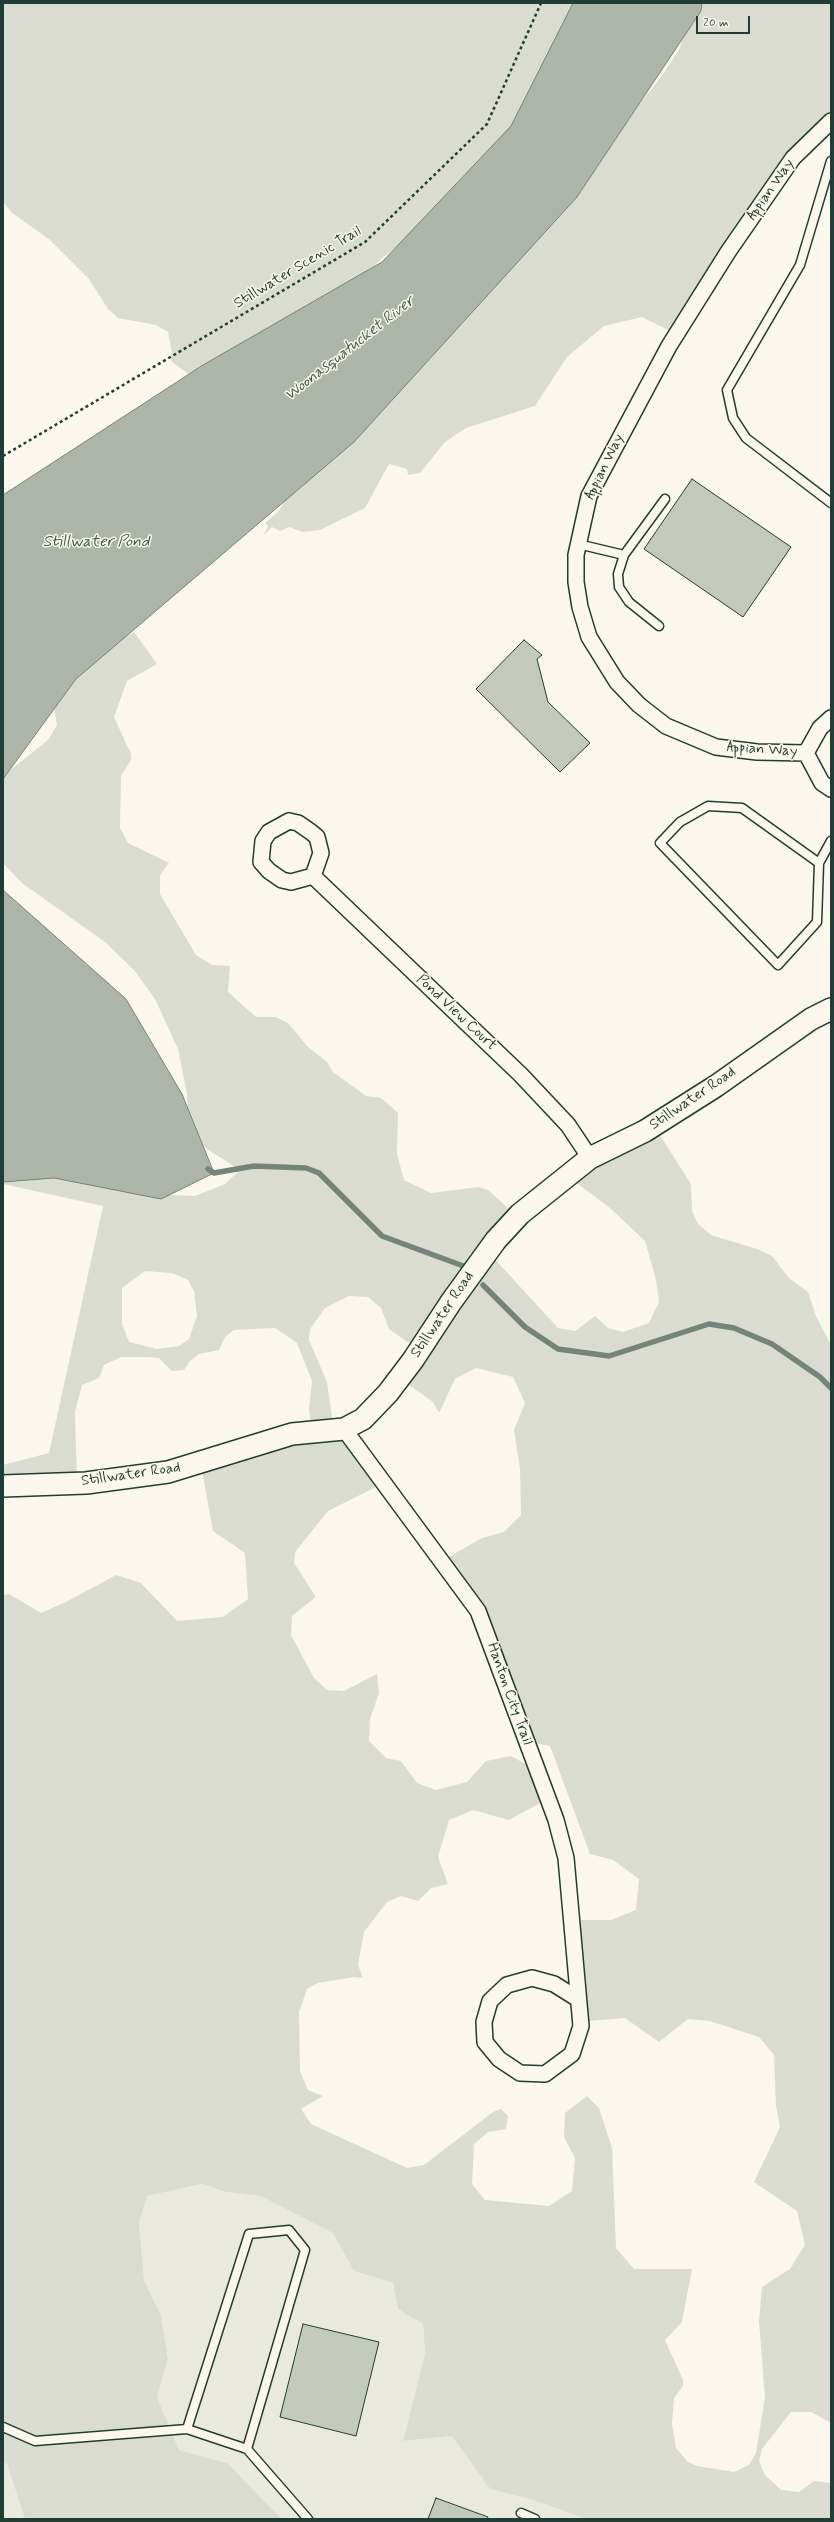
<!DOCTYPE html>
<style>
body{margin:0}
#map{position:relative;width:834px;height:2522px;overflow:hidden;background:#fbf7ec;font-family:Mynerve,sans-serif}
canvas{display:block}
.frame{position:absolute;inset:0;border:4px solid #1f3d34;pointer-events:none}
.scale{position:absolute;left:696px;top:16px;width:54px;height:18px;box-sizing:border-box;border:2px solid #1f3d34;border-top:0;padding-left:5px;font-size:12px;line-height:14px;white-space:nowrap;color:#1f3d34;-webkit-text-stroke:3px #fbf7ec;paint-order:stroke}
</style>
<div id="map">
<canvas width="834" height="2522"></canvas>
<div class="frame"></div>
<div class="scale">20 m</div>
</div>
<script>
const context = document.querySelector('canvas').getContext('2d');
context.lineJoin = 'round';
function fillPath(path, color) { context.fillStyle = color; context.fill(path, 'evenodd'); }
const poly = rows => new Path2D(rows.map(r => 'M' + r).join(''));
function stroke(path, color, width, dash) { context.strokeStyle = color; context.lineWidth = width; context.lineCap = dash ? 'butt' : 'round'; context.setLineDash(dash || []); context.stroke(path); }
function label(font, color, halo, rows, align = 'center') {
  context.font = font + ' Mynerve,sans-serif'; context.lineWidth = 3; context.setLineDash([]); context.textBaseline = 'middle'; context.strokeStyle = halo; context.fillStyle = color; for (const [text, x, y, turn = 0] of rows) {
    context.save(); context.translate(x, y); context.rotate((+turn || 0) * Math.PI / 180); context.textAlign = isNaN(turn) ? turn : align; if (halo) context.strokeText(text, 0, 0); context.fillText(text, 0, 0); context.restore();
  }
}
const built = poly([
 [202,2184,226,2192,261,2195,334,2233,354,2271,393,2283,398,2309,423,2324,425,2354,403,2441,452,2436,490,2489,533,2500,586,2519,282,2519,227,2463,179,2450,157,2397,168,2359,161,2317,144,2280,139,2222,147,2196],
 [3,2462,7,2464,25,2519,3,2519]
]);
const green = poly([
 [3,3,580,3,547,77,492,155,442,210,381,259,340,300,191,376,171,361,172,353,168,332,156,325,118,318,108,309,89,279,50,240,11,212,3,201],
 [690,3,831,3,831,125,795,160,676,334,642,317,604,326,567,357,535,406,466,428,445,442,420,473,408,475,407,469,389,464,365,508,320,530,303,532,289,527,280,531,272,527,263,536,268,526,265,523,278,512,291,491,614,136,662,76,680,48],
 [134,632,157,664,127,681,114,717,131,754,131,760,121,776,120,828,128,843,169,863,160,875,160,894,196,955,212,965,230,966,228,992,256,1017,276,1017,288,1023,308,1047,327,1062,333,1072,366,1096,381,1098,398,1113,397,1154,404,1180,431,1193,479,1187,488,1190,519,1218,490,1254,558,1328,575,1331,595,1316,608,1328,623,1332,649,1323,659,1302,656,1280,645,1241,610,1208,570,1178,656,1129,691,1184,692,1211,698,1224,711,1235,757,1249,772,1256,789,1278,808,1292,816,1316,831,1345,831,2423,811,2412,791,2412,762,2449,759,2461,765,2475,781,2490,799,2492,814,2481,831,2483,831,2519,586,2519,533,2500,490,2489,452,2436,403,2441,425,2354,423,2324,398,2309,393,2283,354,2271,333,2233,261,2196,226,2192,202,2184,147,2196,139,2222,144,2280,161,2316,168,2359,157,2397,179,2450,227,2463,282,2519,25,2519,7,2464,3,2462,3,1595,9,1594,41,1613,66,1602,116,1575,141,1583,177,1621,223,1617,248,1599,245,1553,213,1531,201,1465,312,1433,309,1409,312,1381,297,1343,275,1328,234,1330,225,1337,219,1350,199,1354,190,1361,184,1370,172,1371,159,1358,147,1357,121,1357,104,1365,99,1378,82,1385,75,1412,77,1484,3,1487,3,1465,49,1453,103,1206,3,1184,3,1152,168,1195,195,1196,225,1184,240,1170,207,1149,189,1130,187,1094,178,1049,155,999,134,970,105,942,22,883,3,863,3,776,48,740,57,725,51,688,64,672],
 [145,1271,172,1273,188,1280,194,1291,197,1316,189,1339,179,1346,157,1349,129,1342,122,1324,122,1288],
 [349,1296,368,1297,381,1308,389,1329,420,1351,402,1380,433,1402,439,1413,455,1379,476,1368,513,1377,525,1403,514,1430,520,1469,521,1515,504,1532,482,1538,447,1558,529,1742,550,1746,590,1854,613,1860,639,1879,636,1910,611,1920,574,1920,577,2022,625,2018,659,2042,688,2019,710,2021,759,2037,774,2055,776,2106,780,2127,754,2182,797,2211,805,2245,790,2269,762,2287,759,2321,765,2397,756,2453,749,2465,734,2472,697,2466,688,2462,676,2448,672,2424,674,2398,683,2386,683,2380,665,2340,682,2322,692,2269,634,2269,616,2248,612,2148,599,2108,587,2096,565,2113,564,2137,575,2158,572,2191,549,2206,485,2200,472,2184,474,2144,488,2132,506,2129,508,2116,501,2109,493,2112,424,2165,407,2168,311,2124,301,2109,323,2096,308,2090,300,2071,299,2012,307,1989,318,1983,354,1977,363,1978,358,1965,364,1932,387,1902,401,1896,418,1901,431,1888,448,1884,438,1857,449,1820,473,1810,509,1820,549,1798,540,1772,511,1756,486,1761,467,1782,436,1790,417,1783,401,1761,386,1758,369,1741,370,1719,379,1693,377,1674,344,1691,327,1690,314,1678,291,1635,292,1616,316,1597,294,1563,295,1552,328,1511,382,1484,348,1431,334,1430,327,1382,309,1340,310,1329,325,1308]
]);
const water = poly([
 [573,3,702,3,701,11,577,197,354,442,76,679,3,779,3,495,203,365,382,262,511,126,573,3],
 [3,890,126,999,182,1094,214,1173,161,1199,54,1178,3,1182,3,890]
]);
const stream = poly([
 [208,1169,214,1173,254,1166,306,1168,319,1173,382,1236,466,1267],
 [483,1285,525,1327,558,1349,609,1356,709,1324,734,1328,772,1344,820,1377,831,1388]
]);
const building = poly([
 [692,479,791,547,743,617,644,549,692,479],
 [524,640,542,655,537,659,548,702,590,743,560,772,476,689,524,640],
 [303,2324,379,2342,356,2436,280,2417,303,2324],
 [436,2498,488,2517,487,2519,428,2519,436,2498]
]);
const path = poly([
 [3,456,365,242,487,124,541,3]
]);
const lane = poly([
 [831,161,800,265,727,390,733,418,746,438,831,503],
 [578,544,624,555,665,499],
 [624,555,618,574,619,587,629,602,659,626],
 [819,863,742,808,708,806,680,822,660,843,778,965,817,922,819,863,831,841],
 [3,2427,35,2441,187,2429,247,2449,308,2519],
 [187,2429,249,2234,289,2230,305,2250,247,2449],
 [521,2513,535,2519]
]);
const street = poly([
 [831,718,820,728,806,753,822,783,831,789],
 [806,753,757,752,716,747,666,726,639,705,617,682,589,637,580,607,576,582,576,555,589,496,669,346,728,252,793,158,831,121],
 [289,821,298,823,311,832,317,837,321,853,313,876,291,882,282,880,269,871,261,862,263,841,269,832,289,821],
 [313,876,521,1075,568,1125,590,1158],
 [344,1429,478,1611,556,1820,566,1858,581,2026,572,2054,545,2074,520,2073,499,2059,485,2042,484,2022,490,2001,507,1985,532,1978,554,1984,578,1999]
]);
const secondary = poly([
 [3,1486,86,1483,168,1472,292,1434,344,1429,363,1419,388,1393,413,1360,451,1302,496,1240,520,1214,590,1158,645,1131,716,1086,811,1019,831,1009]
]);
const streetNames = [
 ["Appian Way",771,190,-55],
 ["Stillwater Scenic Trail",298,268,-31],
 ["Appian Way",605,467,-64],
 ["Appian Way",762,750,4],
 ["Pond View Court",456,1013,43],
 ["Stillwater Road",693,1099,-34],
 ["Stillwater Road",443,1315,-56],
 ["Stillwater Road",131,1475,-8],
 ["Hanton City Trail",509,1694,70]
];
const waterNames = [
 ["Woonasquatucket River",350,349,-38],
 ["Stillwater Pond",96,543]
];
fillPath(built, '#eae9de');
fillPath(green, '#dbdcd1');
fillPath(water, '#adb4aa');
stroke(water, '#74847b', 1);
stroke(stream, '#74847b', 5.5);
fillPath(building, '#c4c9be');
stroke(building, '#1f3d34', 1);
stroke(lane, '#1f3d34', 11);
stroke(street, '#1f3d34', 18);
stroke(secondary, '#1f3d34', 24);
stroke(path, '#1f3d34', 2.5, [3, 3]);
stroke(lane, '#fbf7ec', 8);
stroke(street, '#fbf7ec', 15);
stroke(secondary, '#fbf7ec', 21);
label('15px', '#1f3d34', '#fbf7ec', streetNames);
label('italic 16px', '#425b52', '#fbf7ec', waterNames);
</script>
